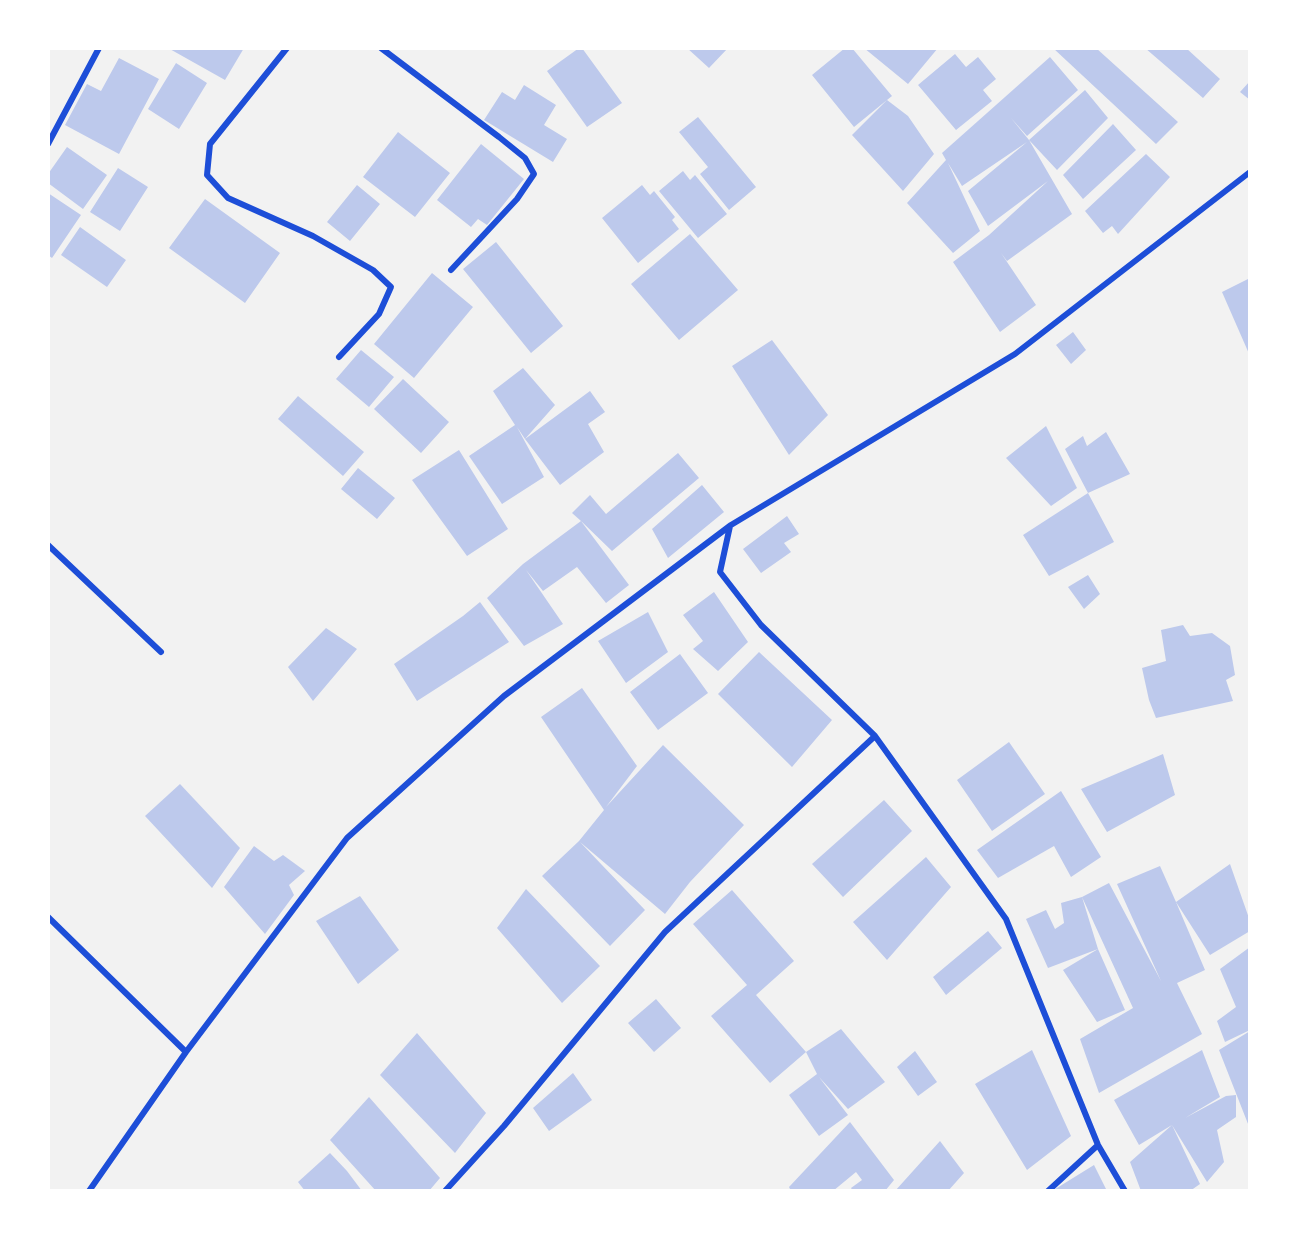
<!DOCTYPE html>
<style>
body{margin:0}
#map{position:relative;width:1298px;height:1239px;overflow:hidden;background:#f2f2f2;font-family:Montserrat,sans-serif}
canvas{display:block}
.frame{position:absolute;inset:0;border:50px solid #fff;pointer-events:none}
</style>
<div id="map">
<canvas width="1298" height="1239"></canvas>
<div class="frame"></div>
</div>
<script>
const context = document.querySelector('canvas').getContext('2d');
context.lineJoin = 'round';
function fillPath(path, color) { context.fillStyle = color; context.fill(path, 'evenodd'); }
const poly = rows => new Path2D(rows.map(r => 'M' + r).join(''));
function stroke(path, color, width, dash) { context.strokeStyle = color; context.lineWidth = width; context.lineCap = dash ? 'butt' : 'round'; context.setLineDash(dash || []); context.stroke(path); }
const building = poly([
 [168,48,244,48,225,80],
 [579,48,582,48,622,103,587,127,547,71],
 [687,48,728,48,709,68],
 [845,48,852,48,892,96,887,100,908,116,934,154,903,191,852,135,887,100,854,127,812,75],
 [864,48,938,48,908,84],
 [1053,48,1096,48,1178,122,1156,144],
 [1145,48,1186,48,1220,79,1203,98],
 [955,54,966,67,978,57,996,79,983,90,992,101,956,130,918,85],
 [1050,57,1078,90,1027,136,1011,118,1029,140,1085,90,1108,118,1057,170,1029,140,1072,214,1007,261,1001,253,1036,305,1000,332,953,262,989,235,1048,181,988,226,968,191,1027,142,962,186,948,163,980,231,953,253,907,203,946,160,942,153],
 [119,58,159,79,119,154,65,125,87,84,101,91],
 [176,63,207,83,179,129,148,109],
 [1250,81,1250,100,1240,92],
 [524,85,556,105,544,125,567,139,553,162,484,120,502,92,515,100],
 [698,117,756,187,729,210,700,174,708,167,679,132],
 [1113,124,1136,150,1083,199,1063,175],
 [398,132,450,173,415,217,363,177],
 [481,144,524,179,487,225,478,219,471,227,437,200],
 [67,147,107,175,83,209,48,183,48,174],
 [1146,154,1170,177,1118,234,1112,226,1103,233,1085,211],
 [118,168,148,187,120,231,90,212],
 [683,171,690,180,695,175,727,214,698,238,659,191],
 [357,185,380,204,350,241,327,222],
 [642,185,650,195,654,191,675,217,672,220,679,229,638,263,602,218],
 [48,193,81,215,52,258,48,255],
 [205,199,280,253,245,303,169,248],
 [80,227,126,260,107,287,61,255],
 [690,234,738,290,679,340,631,284],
 [496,242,563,326,531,353,463,269],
 [432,273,473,307,414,378,374,344],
 [1250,278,1250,356,1222,292],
 [1073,332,1086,350,1071,364,1056,345],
 [772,340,828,415,789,455,732,366],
 [361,350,394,377,369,407,336,379],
 [523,368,555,405,525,439,517,427,544,477,502,504,469,456,515,425,493,391],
 [403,379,449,422,421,453,374,409],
 [590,391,605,412,588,424,604,452,560,485,525,439],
 [298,396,364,452,343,476,278,419],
 [1046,426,1077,488,1051,506,1006,458],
 [1106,432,1130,474,1088,493,1065,449,1083,436,1087,446],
 [459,450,508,529,467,556,412,480],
 [678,453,699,478,612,551,581,521,629,585,606,603,577,567,543,591,526,570,563,624,524,646,487,598,523,564,581,521,572,513,590,495,606,514],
 [358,468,395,498,377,519,341,489],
 [702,485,724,512,668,558,652,529],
 [1088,493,1114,542,1049,576,1023,535],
 [787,516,799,534,784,543,791,552,761,573,743,549],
 [1088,575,1100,594,1084,609,1068,587],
 [714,592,748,642,718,671,693,649,703,641,683,615],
 [480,602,509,642,417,701,394,664,463,616],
 [648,612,668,652,626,683,598,641],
 [1183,625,1190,636,1212,633,1230,646,1235,675,1226,680,1233,701,1156,718,1149,700,1142,668,1166,661,1161,630],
 [326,628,357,649,313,701,288,667],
 [759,652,832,720,792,767,718,694],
 [680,654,708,693,658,730,630,692],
 [582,688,637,766,606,807,663,745,744,825,690,882,665,914,580,842,645,910,610,946,542,876,579,841,604,810,541,717],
 [1009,742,1045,794,992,831,957,780],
 [1163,754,1175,795,1107,832,1081,789],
 [180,784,240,848,212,888,145,816],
 [1061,791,1101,857,1071,877,1054,846,998,878,977,850],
 [884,800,912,831,843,897,812,864],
 [254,846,274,861,283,855,305,871,289,885,294,895,265,934,224,887],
 [926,857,951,887,887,960,853,922],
 [1230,864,1250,921,1250,931,1210,955,1176,902,1205,970,1177,983,1202,1034,1099,1093,1080,1039,1133,1008,1082,897,1109,883,1161,981,1117,884,1160,866,1176,902],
 [526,889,600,966,562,1003,497,928],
 [732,890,794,961,756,995,806,1052,841,1029,885,1082,848,1109,819,1077,848,1115,819,1136,789,1095,817,1074,806,1052,770,1083,711,1016,747,985,693,924],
 [360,896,399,950,358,984,316,921],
 [1082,897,1098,949,1048,968,1026,919,1046,910,1055,929,1064,923,1061,903],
 [988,931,1002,948,946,995,933,977],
 [1250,947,1250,1030,1225,1042,1217,1021,1236,1007,1220,969],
 [1098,949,1125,1010,1097,1022,1063,970],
 [656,999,681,1028,654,1052,628,1023],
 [1250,1031,1250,1129,1219,1050],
 [417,1033,486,1113,455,1153,380,1075],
 [1032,1050,1071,1136,1027,1170,975,1084],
 [1202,1050,1220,1097,1185,1118,1226,1096,1236,1095,1236,1117,1217,1130,1224,1162,1207,1182,1172,1125,1200,1184,1190,1191,1141,1191,1130,1162,1172,1125,1139,1145,1114,1100],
 [915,1051,937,1082,918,1096,897,1067],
 [573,1073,592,1100,549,1131,533,1108],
 [369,1097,440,1178,429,1191,376,1191,330,1140],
 [850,1122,894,1180,885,1191,853,1191,851,1188,862,1180,856,1172,833,1191,791,1191,789,1187],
 [940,1141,964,1173,948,1191,895,1191],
 [330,1153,347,1171,362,1191,305,1191,298,1182],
 [1094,1165,1107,1191,1052,1191]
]);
const minor = poly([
 [287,48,210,144,207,175,228,198,313,236,373,270,391,287,379,314,339,357],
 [381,48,499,137,525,158,534,174,517,199,451,270],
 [48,144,99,48],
 [730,526,720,572,761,625,875,736,1006,919,1098,1145,1125,1191],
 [48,545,161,652],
 [48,917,186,1052],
 [89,1191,186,1052,347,838,504,696,731,525,1015,354,1250,172],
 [445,1191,504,1126,665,932,875,736],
 [1048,1191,1098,1145]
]);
fillPath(building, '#bdc9ec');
stroke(minor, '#1d4ed8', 6);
</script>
